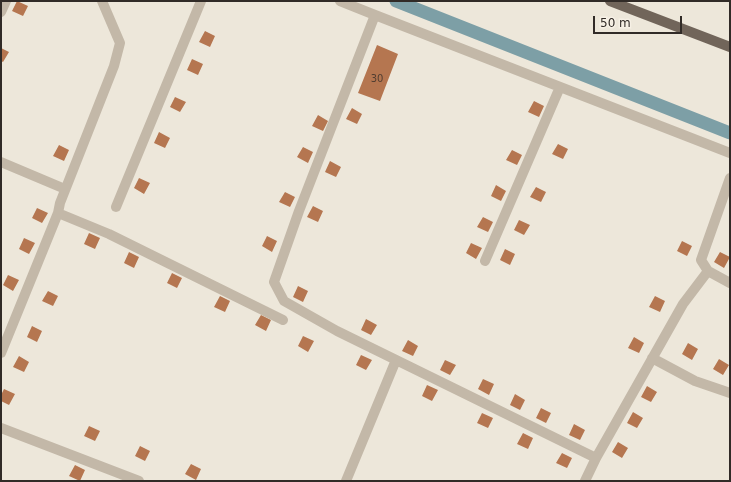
<!DOCTYPE html>
<style>
body{margin:0}
#map{position:relative;width:731px;height:482px;overflow:hidden;background:#ede7da;font-family:"DejaVu Sans",sans-serif}
canvas{display:block}
.frame{position:absolute;inset:0;border:2px solid #312b27;pointer-events:none}
.scale{position:absolute;left:593px;top:16px;width:89px;height:18px;box-sizing:border-box;border:2px solid #312b27;border-top:0;padding-left:5px;font-size:12px;line-height:14px;white-space:nowrap;color:#312b27;-webkit-text-stroke:3px #f6f0e5;paint-order:stroke}
</style>
<div id="map">
<canvas width="731" height="482"></canvas>
<div class="frame"></div>
<div class="scale">50 m</div>
</div>
<script>
const context = document.querySelector('canvas').getContext('2d');
context.lineJoin = 'round';
const poly = rows => new Path2D(rows.map(r => 'M' + r).join(''));
function stroke(path, color, width, dash) { context.strokeStyle = color; context.lineWidth = width; context.lineCap = dash ? 'butt' : 'round'; context.setLineDash(dash || []); context.stroke(path); }
function fillPath(path, color) { context.fillStyle = color; context.fill(path, 'evenodd'); }
function label(font, color, halo, rows, align = 'center') {
  context.font = font + ' "DejaVu Sans",sans-serif'; context.lineWidth = 3; context.setLineDash([]); context.textBaseline = 'middle'; context.strokeStyle = halo; context.fillStyle = color; for (const [text, x, y, turn = 0] of rows) {
    context.save(); context.translate(x, y); context.rotate((+turn || 0) * Math.PI / 180); context.textAlign = isNaN(turn) ? turn : align; if (halo) context.strokeText(text, 0, 0); context.fillText(text, 0, 0); context.restore();
  }
}
const canal = poly([
 [396,1,730,133]
]);
const building = poly([
 [17,1,28,6,23,16,12,11],
 [205,31,215,36,210,47,199,42],
 [377,45,398,54,380,101,358,93],
 [1,48,9,52,3,62,1,61],
 [192,59,203,64,198,75,187,70],
 [175,97,186,102,180,112,170,107],
 [534,101,544,106,539,117,528,112],
 [352,108,362,114,357,124,346,119],
 [318,115,328,121,323,131,312,126],
 [159,132,170,138,165,148,154,143],
 [558,144,568,149,563,159,552,154],
 [59,145,69,150,64,161,53,156],
 [303,147,313,152,308,163,297,157],
 [512,150,522,155,517,165,506,160],
 [330,161,341,167,336,177,325,172],
 [139,178,150,183,144,194,134,188],
 [496,185,506,191,501,201,491,196],
 [536,187,546,192,541,202,530,197],
 [285,192,295,197,290,207,279,202],
 [313,206,323,211,318,222,307,217],
 [37,208,48,213,42,223,32,218],
 [483,217,493,222,488,232,477,227],
 [519,220,530,225,524,235,514,230],
 [89,233,100,238,95,249,84,244],
 [267,236,277,241,272,252,262,246],
 [24,238,35,243,29,254,19,249],
 [682,241,692,246,687,256,677,251],
 [471,243,482,248,476,259,466,253],
 [505,249,515,254,510,265,500,260],
 [129,252,139,257,134,268,124,263],
 [720,252,730,257,724,268,714,262],
 [172,273,182,278,177,288,167,283],
 [8,275,19,280,13,291,3,285],
 [298,286,308,291,303,302,293,297],
 [48,291,58,296,53,306,42,301],
 [220,296,230,301,225,312,214,307],
 [655,296,665,301,660,312,649,307],
 [261,315,271,320,266,331,255,325],
 [366,319,377,325,371,335,361,330],
 [32,326,42,331,37,342,27,337],
 [303,336,314,341,308,352,298,346],
 [634,337,644,343,639,353,628,348],
 [408,340,418,346,413,356,402,351],
 [688,343,698,349,692,360,682,354],
 [361,355,372,360,366,370,356,365],
 [19,356,29,362,24,372,13,367],
 [719,359,729,365,723,375,713,369],
 [445,360,456,365,450,375,440,370],
 [483,379,494,384,489,395,478,389],
 [427,385,438,390,432,401,422,396],
 [647,386,657,392,651,402,641,397],
 [4,389,15,394,9,405,1,401,1,395],
 [515,394,525,400,520,410,510,405],
 [541,408,551,413,546,423,536,418],
 [633,412,643,418,637,428,627,423],
 [482,413,493,418,488,428,477,423],
 [574,424,585,430,580,440,569,435],
 [89,426,100,431,95,441,84,436],
 [523,433,533,438,528,449,517,444],
 [618,442,628,448,622,458,612,452],
 [140,446,150,451,145,461,135,456],
 [562,453,572,458,567,468,556,463],
 [191,464,201,469,196,480,185,474],
 [75,465,85,470,80,481,69,476]
]);
const minor = poly([
 [340,1,375,15,730,153],
 [1,12,6,1],
 [375,15,299,211,274,282,284,301,337,331,596,458],
 [1,162,65,189],
 [116,207,201,1],
 [58,213,109,234,283,320],
 [485,261,560,87],
 [708,271,730,283],
 [1,353,58,213,60,203,114,66,120,43,102,1],
 [652,358,695,381,730,393],
 [1,428,139,481],
 [346,481,396,360],
 [585,481,596,458,683,304,708,271,701,260,730,178]
]);
const primary = poly([
 [610,1,730,47]
]);
const numberNames = [
 ["30",377,79]
];
stroke(canal, '#7d9fa6', 13);
fillPath(building, '#b57650');
stroke(minor, '#c3b8a8', 10);
stroke(primary, '#71655a', 10);
label('10px', '#523e31', null, numberNames);
</script>
